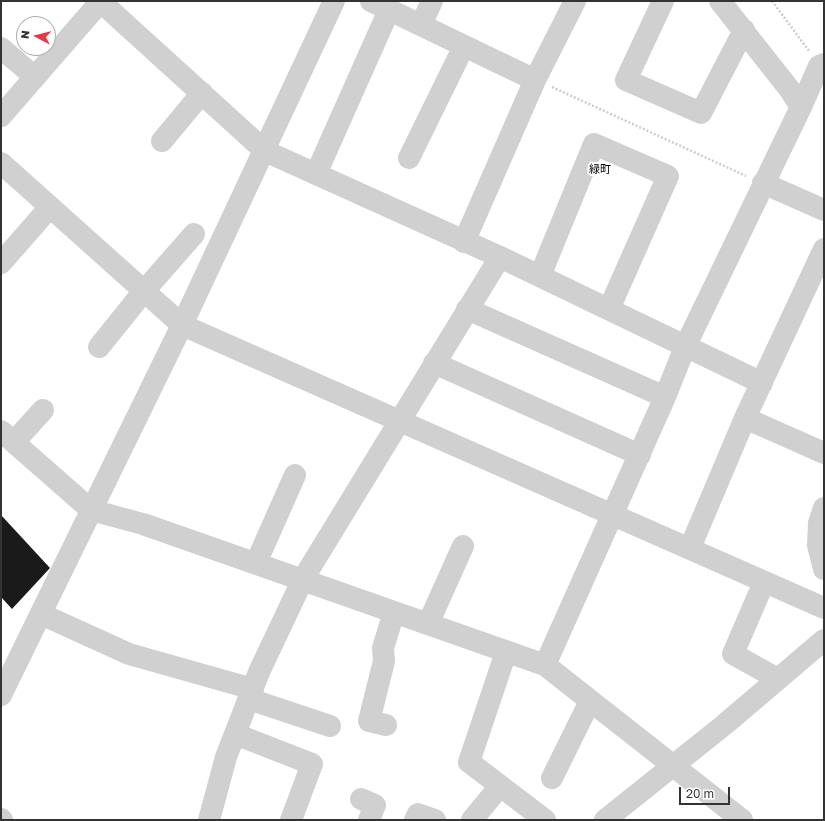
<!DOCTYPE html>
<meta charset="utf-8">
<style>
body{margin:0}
#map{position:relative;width:825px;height:821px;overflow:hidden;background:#fff;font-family:"Golos Text",sans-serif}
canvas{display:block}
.frame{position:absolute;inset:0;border:2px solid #333;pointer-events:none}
.north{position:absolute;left:16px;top:16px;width:40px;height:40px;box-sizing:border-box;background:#fff;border:1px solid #adadad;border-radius:50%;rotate:277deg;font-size:11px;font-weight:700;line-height:16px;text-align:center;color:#333}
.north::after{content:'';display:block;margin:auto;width:14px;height:18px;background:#e63946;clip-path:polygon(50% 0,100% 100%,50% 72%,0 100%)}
.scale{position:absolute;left:679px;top:787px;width:51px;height:18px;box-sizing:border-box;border:2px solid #333;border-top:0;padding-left:5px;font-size:12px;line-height:14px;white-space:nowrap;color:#333;-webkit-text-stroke:3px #fff;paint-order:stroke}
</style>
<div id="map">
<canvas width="825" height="821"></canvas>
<div class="frame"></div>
<div class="north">N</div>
<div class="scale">20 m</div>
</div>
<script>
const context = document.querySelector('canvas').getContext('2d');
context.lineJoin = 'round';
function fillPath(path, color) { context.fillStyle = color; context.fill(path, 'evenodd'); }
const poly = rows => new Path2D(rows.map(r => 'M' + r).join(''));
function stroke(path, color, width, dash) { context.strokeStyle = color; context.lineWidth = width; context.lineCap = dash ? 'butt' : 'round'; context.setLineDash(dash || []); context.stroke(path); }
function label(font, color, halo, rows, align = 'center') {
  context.font = font + ' "Golos Text","Noto Sans JP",sans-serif'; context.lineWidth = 4; context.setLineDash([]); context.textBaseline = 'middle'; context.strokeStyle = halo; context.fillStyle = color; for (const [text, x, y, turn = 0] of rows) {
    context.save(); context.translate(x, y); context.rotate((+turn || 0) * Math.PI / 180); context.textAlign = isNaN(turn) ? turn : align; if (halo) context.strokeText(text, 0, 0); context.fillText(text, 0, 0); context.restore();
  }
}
const building = poly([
 [1,515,50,568,12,609,1,597]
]);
const path = poly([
 [772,1,809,51],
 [552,87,746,176]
]);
const minor = poly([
 [100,1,265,151,500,257,762,383],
 [371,1,535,80],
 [663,1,626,80,701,113,744,30],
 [421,25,432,1],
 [1,48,35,77],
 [801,107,819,66,824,64],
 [1,116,101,1],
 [162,141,202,93],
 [409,158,464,46],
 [1,163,182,325,824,608],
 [316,174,389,10],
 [763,183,824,210],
 [464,242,535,80,575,1],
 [1,263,50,207],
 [540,276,594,144,668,176,609,309],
 [467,309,665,397],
 [99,347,144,291,194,234],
 [434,363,640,455],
 [745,418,824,453],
 [1,431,91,510,143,524,545,665,742,820],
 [14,442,43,410],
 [824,508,819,523,818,545,824,569],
 [690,548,745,418,824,249],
 [256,563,295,475],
 [764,582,733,654,778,679],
 [41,614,129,654,253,689],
 [428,624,463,546],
 [506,652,469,762,545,820],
 [545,665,665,397,685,347,801,107,790,90,720,1],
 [1,695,182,325,334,1],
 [249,699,330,726],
 [386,725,369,721,384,661,383,648,394,612],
 [235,734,312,764,291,820],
 [552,778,590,701],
 [361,799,375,805,369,820],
 [1,819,2,820],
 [209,820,226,757,259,672,303,579,500,257],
 [415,820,418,814,435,820],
 [472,820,500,786],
 [605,820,724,725,824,640]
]);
const neighbourhoodNames = [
 ["緑町",600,170]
];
fillPath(building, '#1a1a1a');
stroke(path, '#cdcdcd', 2.5, [2, 2]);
stroke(minor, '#d0d0d0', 22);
label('11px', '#000', '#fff', neighbourhoodNames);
</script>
